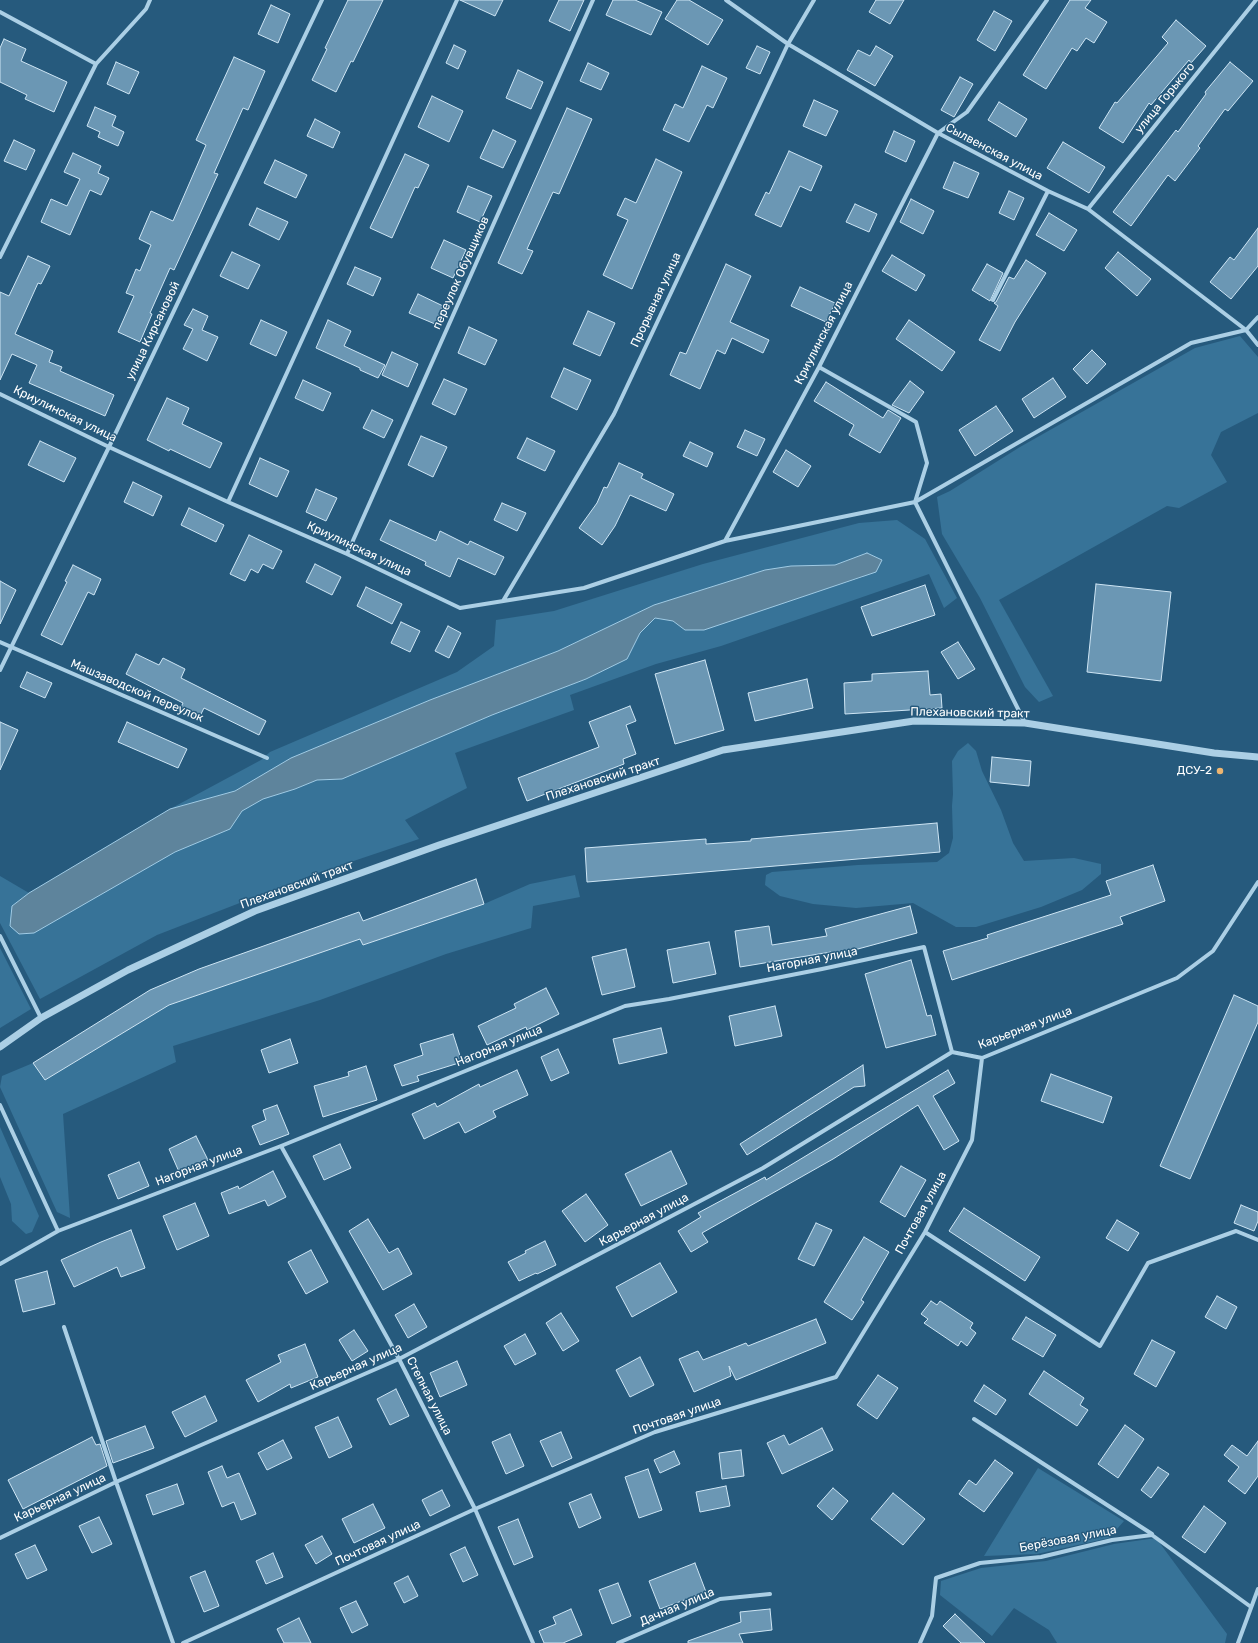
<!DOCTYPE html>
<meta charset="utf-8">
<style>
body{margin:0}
canvas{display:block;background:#265a7d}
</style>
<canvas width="1258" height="1643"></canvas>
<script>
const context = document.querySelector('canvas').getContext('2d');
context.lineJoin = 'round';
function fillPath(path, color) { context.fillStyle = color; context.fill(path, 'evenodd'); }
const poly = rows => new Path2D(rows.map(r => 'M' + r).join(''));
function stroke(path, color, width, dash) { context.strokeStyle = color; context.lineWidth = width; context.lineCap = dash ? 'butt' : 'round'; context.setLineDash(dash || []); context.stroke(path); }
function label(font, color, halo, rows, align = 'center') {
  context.font = font + ' Rubik,sans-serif'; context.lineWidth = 3; context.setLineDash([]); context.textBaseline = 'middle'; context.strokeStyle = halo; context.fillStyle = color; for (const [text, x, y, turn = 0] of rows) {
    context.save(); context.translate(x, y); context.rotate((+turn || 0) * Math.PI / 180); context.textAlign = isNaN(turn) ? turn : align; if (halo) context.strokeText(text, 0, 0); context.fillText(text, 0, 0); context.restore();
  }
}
const green = poly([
 [1240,336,1258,357,1258,413,1221,432,1211,455,1227,482,1179,508,1167,506,999,600,1053,696,1039,702,1025,687,980,598,942,534,937,497,950,491,1020,447,1195,348],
 [897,520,925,539,957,598,944,608,929,574,721,646,656,664,570,695,574,710,455,753,467,788,405,820,419,839,312,875,157,935,40,999,0,923,0,876,29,893,12,906,175,852,230,829,242,811,263,799,295,789,317,780,342,778,492,715,586,679,627,659,640,633,655,618,673,621,685,630,797,598,863,577,867,553,835,565,791,566,765,570,654,605,558,651,430,700,291,758,235,791,170,809,261,760,270,752,457,672,494,646,496,620,554,611,703,564,859,523],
 [968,743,976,751,982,771,1001,810,1013,843,1024,861,1074,858,1101,864,1101,874,1082,890,1041,907,976,927,956,927,913,903,856,908,813,904,780,896,765,885,766,875,772,872,858,865,937,862,949,853,953,838,952,806,953,794,952,761,958,751],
 [575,875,580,897,533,906,531,928,446,954,320,1000,173,1046,176,1062,63,1114,70,1218,57,1212,0,1087,2,1076,33,1063,45,1080,169,1005,360,939,363,945,484,904,530,884],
 [0,948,31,1009,0,1028],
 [0,1127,39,1216,32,1232,26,1234,12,1221,11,1204,0,1177],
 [1038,1468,1124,1521,1109,1538,1037,1554,984,1556],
 [1156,1538,1227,1634,1225,1643,1057,1643,1049,1630,1014,1608,992,1636,940,1595,941,1581,981,1568,1046,1561,1114,1544]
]);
const water = poly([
 [867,553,882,560,876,572,704,630,685,630,673,621,655,618,640,633,627,659,586,679,492,715,342,779,317,780,295,789,263,799,242,811,230,829,175,852,34,933,19,934,10,926,12,906,29,893,170,809,235,791,291,758,430,700,558,651,654,605,765,570,791,566,835,565,867,553]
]);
const building = poly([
 [348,0,383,0,353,62,351,61,336,92,312,80,327,49,325,48,348,0],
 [460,0,503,0,495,16,460,0],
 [559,0,584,0,570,31,549,21,559,0],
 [613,0,635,0,662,12,651,35,606,15,613,0],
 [677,0,689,0,723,20,708,45,665,19,677,0],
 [876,0,904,0,890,24,869,12,876,0],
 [1070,0,1091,0,1085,8,1107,22,1094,43,1086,38,1077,51,1072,48,1046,89,1023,75,1070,0],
 [271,5,290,14,278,43,258,34,271,5],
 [994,11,1012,21,995,51,977,40,994,11],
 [1176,20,1206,46,1191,63,1189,60,1151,105,1149,103,1123,143,1099,128,1115,102,1117,103,1168,43,1162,37,1176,20],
 [4,39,26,49,21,61,67,82,54,112,25,99,27,95,0,82,0,48,4,39],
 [454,45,466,51,458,69,446,63,454,45],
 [757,46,770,52,760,74,746,68,757,46],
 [876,46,893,56,875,86,847,70,858,50,870,56,876,46],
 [234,57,265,71,248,110,243,108,214,173,218,174,199,216,174,270,170,268,150,313,152,314,140,342,118,332,134,296,126,293,136,269,140,271,151,245,139,239,151,211,173,221,206,145,196,140,234,57],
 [116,62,139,72,129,94,107,84,116,62],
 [1230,62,1253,81,1228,111,1225,109,1198,146,1200,148,1175,181,1168,175,1131,226,1113,212,1176,130,1178,132,1206,94,1205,92,1230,62],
 [588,63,609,73,601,90,580,81,588,63],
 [702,66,727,78,713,108,707,105,689,142,663,130,675,104,683,108,702,66],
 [518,70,543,82,531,109,506,98,518,70],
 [960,77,973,84,954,117,941,110,960,77],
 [432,96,463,111,449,142,418,127,432,96],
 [814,100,838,111,826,136,803,126,814,100],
 [999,102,1027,119,1016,137,988,120,999,102],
 [95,107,116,116,112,126,124,132,118,146,98,137,100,132,87,126,95,107],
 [567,108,592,119,559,194,553,192,527,249,533,251,522,274,498,263,567,108],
 [315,119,340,132,333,148,307,136,315,119],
 [493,130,516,141,503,168,480,158,493,130],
 [894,131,915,141,906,162,885,152,894,131],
 [14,140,35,150,26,170,4,161,14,140],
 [1063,142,1105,167,1089,193,1047,168,1063,142],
 [789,151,822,166,811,191,800,186,781,227,755,215,766,192,769,194,789,151],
 [73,153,101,166,98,173,109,178,101,195,90,190,70,235,41,222,51,199,67,206,80,179,64,172,73,153],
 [405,154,429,165,418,188,415,187,392,238,370,228,405,154],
 [656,159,682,172,632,289,603,275,628,220,617,215,625,198,636,203,656,159],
 [275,160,307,175,296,198,264,183,275,160],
 [954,162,979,173,968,198,943,188,954,162],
 [468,186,492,196,480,222,457,212,468,186],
 [1009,191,1024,198,1014,220,999,213,1009,191],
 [911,199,934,211,923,234,900,222,911,199],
 [855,204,877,214,869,232,846,222,855,204],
 [257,208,288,222,279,240,249,225,257,208],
 [1049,213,1077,230,1064,251,1036,235,1049,213],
 [1258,228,1258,266,1231,299,1210,282,1230,257,1234,260,1258,228],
 [444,240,466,250,453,278,431,268,444,240],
 [232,252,260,265,248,289,220,276,232,252],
 [1118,252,1151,279,1137,296,1105,268,1118,252],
 [892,255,925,275,916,291,882,271,892,255],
 [28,256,50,266,41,284,38,283,15,334,53,351,49,362,62,367,60,371,114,395,105,416,29,383,37,365,12,354,0,380,0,292,9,296,28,256],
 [1026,260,1046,273,1015,322,1000,351,979,340,998,306,994,303,996,302,1009,277,1014,279,1026,260],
 [726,264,751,276,730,322,769,340,763,353,732,338,725,354,717,350,700,389,670,375,680,352,686,354,726,264],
 [987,264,1003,273,990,301,972,290,987,264],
 [355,267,381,278,373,296,347,284,355,267],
 [800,287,835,303,826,322,791,306,800,287],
 [418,294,443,306,435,324,409,313,418,294],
 [193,309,208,316,202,330,218,337,207,361,183,349,193,329,184,325,193,309],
 [588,311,615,323,600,356,573,344,588,311],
 [261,320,287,332,276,356,250,344,261,320],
 [328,320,351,331,344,346,385,365,378,378,360,370,360,368,316,348,328,320],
 [909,320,955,352,942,371,896,339,909,320],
 [469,327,497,340,485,365,458,353,469,327],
 [1092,350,1106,364,1087,384,1073,369,1092,350],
 [392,352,418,364,408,387,382,375,392,352],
 [564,368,591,380,577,410,551,397,564,368],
 [1053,378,1066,397,1034,418,1022,399,1053,378],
 [444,379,467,389,455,415,432,404,444,379],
 [303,380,331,393,323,411,295,398,303,380],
 [910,381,924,392,909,413,892,405,910,381],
 [826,382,883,418,888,410,901,418,880,453,849,435,854,425,814,401,826,382],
 [167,398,189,408,182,424,222,443,210,468,170,449,169,451,147,440,167,398],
 [996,406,1013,431,975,456,959,430,996,406],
 [372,410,393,420,384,438,363,428,372,410],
 [745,430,765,439,757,456,737,447,745,430],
 [421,436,447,447,433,477,408,465,421,436],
 [527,438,555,451,545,471,517,458,527,438],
 [40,441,76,458,64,482,28,465,40,441],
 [690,442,713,453,707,467,683,456,690,442],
 [786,450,811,466,798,487,773,472,786,450],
 [260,458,289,471,277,497,249,484,260,458],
 [619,463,643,474,641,478,674,494,666,511,630,495,615,526,602,545,579,528,597,503,604,487,607,488,619,463],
 [133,482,162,496,153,516,124,502,133,482],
 [316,489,337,498,326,521,306,512,316,489],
 [502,503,526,513,517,531,494,520,502,503],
 [189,508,224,525,216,542,181,525,189,508],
 [390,520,436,541,440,531,468,545,470,541,504,557,495,575,458,558,450,577,425,565,426,562,380,540,390,520],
 [249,535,282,551,273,569,263,564,258,573,251,569,245,581,230,574,249,535],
 [315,564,341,577,332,595,306,582,315,564],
 [73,565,101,579,94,595,88,592,62,645,41,635,67,582,65,581,73,565],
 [0,581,16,590,0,624,0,581],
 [1096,584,1171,592,1161,681,1087,672,1096,584],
 [925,585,935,615,872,636,861,607,925,585],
 [366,587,402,604,392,624,357,606,366,587],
 [401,622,420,631,410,652,391,643,401,622],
 [448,626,461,633,449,658,435,651,448,626],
 [958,642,975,669,958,679,941,652,958,642],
 [136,654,159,665,163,658,185,669,181,678,266,721,259,735,204,708,198,720,179,711,183,703,126,674,136,654],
 [705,660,724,730,675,744,655,674,705,660],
 [928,671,930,695,941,694,942,708,845,714,844,683,872,681,872,674,928,671],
 [27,672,52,683,45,698,20,687,27,672],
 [807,679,813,708,755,721,748,693,807,679],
 [630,706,636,721,626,725,636,754,623,759,624,764,527,801,518,778,599,747,589,722,630,706],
 [0,722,18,730,0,770,0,722],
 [127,722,187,749,178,768,118,742,127,722],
 [992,757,1031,761,1029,786,990,782,992,757],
 [937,823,940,852,587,882,585,848,706,839,706,844,751,841,751,839,937,823],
 [1153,865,1165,901,1120,917,1123,924,952,980,943,951,988,938,987,935,1111,895,1106,881,1153,865],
 [476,879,484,904,363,945,360,939,169,1005,45,1080,33,1063,150,990,199,969,359,912,363,921,476,879],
 [910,906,917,933,832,956,831,952,740,967,735,931,769,926,772,945,827,936,825,929,910,906],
 [709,942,716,974,673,983,667,950,709,942],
 [626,949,635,987,602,995,592,957,626,949],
 [911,960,927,1016,931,1015,936,1035,886,1048,865,974,911,960],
 [546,988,559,1014,527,1030,526,1027,487,1045,478,1026,516,1008,514,1004,546,988],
 [1234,995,1258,1006,1258,1022,1190,1179,1160,1166,1234,995],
 [775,1006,782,1036,735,1046,729,1016,775,1006],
 [661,1028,667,1053,619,1064,613,1039,661,1028],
 [453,1034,462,1062,417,1076,419,1081,402,1086,394,1065,423,1055,420,1044,453,1034],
 [290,1039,298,1063,269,1073,261,1050,290,1039],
 [558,1049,569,1073,551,1081,541,1057,558,1049],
 [863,1065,865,1086,854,1087,747,1155,740,1144,863,1065],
 [366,1066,377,1100,323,1117,314,1086,349,1076,348,1072,366,1066],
 [517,1070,528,1095,493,1111,496,1117,465,1133,459,1122,424,1139,412,1114,435,1103,437,1107,479,1084,480,1087,517,1070],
 [948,1070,955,1083,933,1096,959,1141,944,1150,918,1105,833,1159,702,1233,708,1242,691,1252,678,1231,701,1217,698,1213,765,1177,766,1180,948,1070],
 [1051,1074,1112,1097,1103,1123,1041,1101,1051,1074],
 [277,1105,289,1134,260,1145,252,1126,266,1120,263,1110,277,1105],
 [196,1136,208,1160,180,1174,169,1149,196,1136],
 [340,1144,351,1168,324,1180,313,1156,340,1144],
 [671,1151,687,1184,641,1206,625,1174,671,1151],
 [139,1162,149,1186,118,1199,108,1175,139,1162],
 [901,1166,926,1180,905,1217,880,1202,901,1166],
 [273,1171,286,1197,268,1206,265,1200,229,1214,221,1193,238,1186,239,1189,273,1171],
 [586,1194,608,1225,585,1242,562,1211,586,1194],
 [195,1203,209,1236,177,1250,163,1216,195,1203],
 [1241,1205,1258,1212,1258,1221,1254,1231,1234,1223,1241,1205],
 [964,1208,1040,1257,1025,1281,949,1231,964,1208],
 [368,1219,389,1253,398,1248,412,1274,383,1290,349,1231,368,1219],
 [1117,1220,1139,1233,1128,1251,1106,1238,1117,1220],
 [816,1223,832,1230,814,1266,798,1259,816,1223],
 [131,1230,145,1268,121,1277,117,1267,74,1287,61,1260,101,1242,131,1230],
 [864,1237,889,1252,861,1300,864,1302,852,1320,824,1302,864,1237],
 [545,1241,556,1265,537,1274,536,1273,519,1281,508,1262,526,1253,525,1251,545,1241],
 [311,1250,328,1282,306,1294,288,1262,311,1250],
 [660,1263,677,1292,632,1317,616,1287,660,1263],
 [47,1271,55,1304,23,1312,15,1280,47,1271],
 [1217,1296,1237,1307,1226,1329,1205,1317,1217,1296],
 [931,1301,937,1305,940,1301,973,1323,970,1328,976,1333,967,1346,961,1341,958,1346,924,1323,928,1319,921,1314,931,1301],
 [414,1304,427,1327,408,1338,395,1315,414,1304],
 [561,1313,579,1341,563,1351,546,1323,561,1313],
 [1026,1317,1056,1335,1043,1357,1012,1339,1026,1317],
 [816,1319,826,1343,736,1380,729,1366,731,1376,694,1392,679,1359,698,1351,703,1360,746,1343,748,1346,816,1319],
 [354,1330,368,1351,352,1361,339,1340,354,1330],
 [525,1334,536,1354,515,1365,504,1346,525,1334],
 [1152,1340,1175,1352,1156,1387,1134,1374,1152,1340],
 [305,1344,318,1377,291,1388,290,1384,258,1402,246,1380,281,1362,278,1355,305,1344],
 [640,1357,654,1385,630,1397,616,1370,640,1357],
 [457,1361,467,1385,440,1397,430,1373,457,1361],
 [1044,1371,1084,1398,1080,1405,1088,1410,1077,1426,1029,1394,1044,1371],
 [878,1375,898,1388,877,1419,857,1405,878,1375],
 [984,1385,1006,1400,996,1415,974,1401,984,1385],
 [396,1389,409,1416,390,1425,377,1399,396,1389],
 [205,1396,217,1421,185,1437,172,1412,205,1396],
 [338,1417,352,1447,329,1458,315,1427,338,1417],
 [1125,1425,1144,1439,1118,1478,1098,1464,1125,1425],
 [145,1426,154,1448,113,1463,106,1441,145,1426],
 [822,1428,833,1450,782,1474,767,1443,784,1435,789,1445,822,1428],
 [561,1432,572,1458,552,1467,540,1441,561,1432],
 [510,1434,524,1466,506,1474,492,1442,510,1434],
 [92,1437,96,1445,100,1444,107,1466,23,1509,8,1480,92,1437],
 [283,1440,292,1458,267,1470,258,1453,283,1440],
 [1258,1441,1258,1476,1245,1494,1228,1481,1239,1467,1224,1455,1232,1445,1247,1456,1258,1441],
 [741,1450,744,1476,722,1479,719,1453,741,1450],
 [674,1451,680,1464,660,1473,654,1460,674,1451],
 [995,1460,1013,1473,984,1512,959,1494,969,1480,976,1485,995,1460],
 [222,1466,227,1478,239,1473,256,1514,241,1520,234,1502,222,1507,208,1472,222,1466],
 [1158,1467,1169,1474,1151,1498,1141,1490,1158,1467],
 [648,1469,662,1510,639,1518,625,1477,648,1469],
 [177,1484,184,1504,153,1515,146,1495,177,1484],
 [726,1486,730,1506,700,1512,696,1492,726,1486],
 [833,1488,848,1501,832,1520,817,1506,833,1488],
 [442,1490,450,1506,430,1516,422,1500,442,1490],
 [893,1493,925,1519,903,1545,871,1519,893,1493],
 [591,1494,601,1518,579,1528,569,1503,591,1494],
 [373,1504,385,1528,354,1543,342,1519,373,1504],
 [1204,1506,1226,1523,1205,1553,1182,1537,1204,1506],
 [99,1517,112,1544,92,1553,79,1526,99,1517],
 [518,1519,533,1557,514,1565,498,1527,518,1519],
 [322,1536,332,1554,316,1564,305,1545,322,1536],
 [35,1545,47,1570,27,1579,15,1554,35,1545],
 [465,1547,478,1575,463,1582,450,1554,465,1547],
 [273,1553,283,1577,266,1584,256,1561,273,1553],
 [695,1563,706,1592,660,1609,649,1581,695,1563],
 [205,1571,219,1606,204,1612,190,1577,205,1571],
 [408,1576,418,1596,404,1603,394,1583,408,1576],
 [618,1583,631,1616,612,1624,599,1590,618,1583],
 [356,1601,368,1625,352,1633,340,1608,356,1601],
 [571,1609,582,1635,563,1643,544,1643,539,1631,556,1624,553,1617,571,1609],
 [770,1609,772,1630,739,1634,743,1643,688,1643,688,1641,741,1622,740,1612,770,1609],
 [955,1614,985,1643,961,1643,943,1626,955,1614],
 [299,1618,311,1643,284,1643,277,1629,299,1618]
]);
const minor = poly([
 [726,0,788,44,938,133,1048,191,1088,209,1246,330,1258,345],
 [0,12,96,64],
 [1088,209,1256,0],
 [0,257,96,64,146,9,150,0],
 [993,300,1048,191],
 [1246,330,1258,317],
 [819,367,916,422,927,463,915,502,1025,723],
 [0,394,109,447,228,502,347,554,460,608,584,588,725,541,915,502,1191,343,1246,330],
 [228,502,457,0],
 [725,541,819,367,938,133,967,112,1047,0],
 [347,554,593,0],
 [503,601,614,414,788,44,814,0],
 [0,642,267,758],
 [0,670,109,447,322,0],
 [0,936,41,1018],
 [0,1105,58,1231],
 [281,1146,399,1359,475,1509,533,1643],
 [925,1232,1100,1346,1148,1263,1236,1231,1258,1240],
 [0,1264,58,1231,281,1146,625,1006,669,999,822,969,924,947,952,1052],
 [64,1327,116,1482,173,1643],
 [974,1419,1152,1534],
 [0,1538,116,1482,399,1359,763,1168,952,1052,982,1058,1177,978,1213,951,1258,882],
 [183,1643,475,1509,655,1432,836,1377,925,1232,972,1140,982,1058],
 [618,1643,720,1599,770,1594],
 [920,1643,932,1616,936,1578,980,1563,1041,1557,1112,1540,1152,1535,1251,1607],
 [1238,1643,1258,1589]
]);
const tertiary = poly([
 [0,1047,41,1018,128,970,255,911,439,845,723,750,914,721,1025,723,1214,753,1258,757]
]);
const markers = [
 [1220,771,4,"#edb570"]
];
const streetNames = [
 ["улица Горького",1165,98,-51],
 ["Сылвенская улица",994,152,28],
 ["переулок Обувщиков",461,273,-66],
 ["Прорывная улица",656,300,-65],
 ["улица Кирсановой",153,331,-64],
 ["Криулинская улица",824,333,-63],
 ["Криулинская улица",65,414,26],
 ["Криулинская улица",359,549,25],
 ["Машзаводской переулок",137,691,23],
 ["Плехановский тракт",970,713,1],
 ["Плехановский тракт",603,779,-18],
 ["Плехановский тракт",297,885,-20],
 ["Нагорная улица",812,960,-11],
 ["Карьерная улица",1025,1028,-21],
 ["Нагорная улица",499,1046,-22],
 ["Нагорная улица",199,1166,-21],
 ["Почтовая улица",921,1213,-61],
 ["Карьерная улица",644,1220,-28],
 ["Карьерная улица",356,1367,-24],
 ["Степная улица",429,1396,63],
 ["Почтовая улица",677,1416,-19],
 ["Карьерная улица",60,1498,-25],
 ["Берёзовая улица",1068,1539,-11],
 ["Почтовая улица",378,1543,-25],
 ["Дачная улица",677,1607,-23]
];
const poiNames = [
 ["ДСУ-2",1212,771]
];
fillPath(green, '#377398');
fillPath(water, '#5e849c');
stroke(water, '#a0cbe5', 1);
fillPath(building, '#6b97b4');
stroke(building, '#cee5f4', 1);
stroke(minor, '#abcfe5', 4);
stroke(tertiary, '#abcfe5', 7);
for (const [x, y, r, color] of markers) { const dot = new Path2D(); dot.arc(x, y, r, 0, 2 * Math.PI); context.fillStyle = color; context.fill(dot); stroke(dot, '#265a7d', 1.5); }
label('12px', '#fff', '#265a7d', streetNames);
label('12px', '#fff', '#265a7d', poiNames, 'right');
</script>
